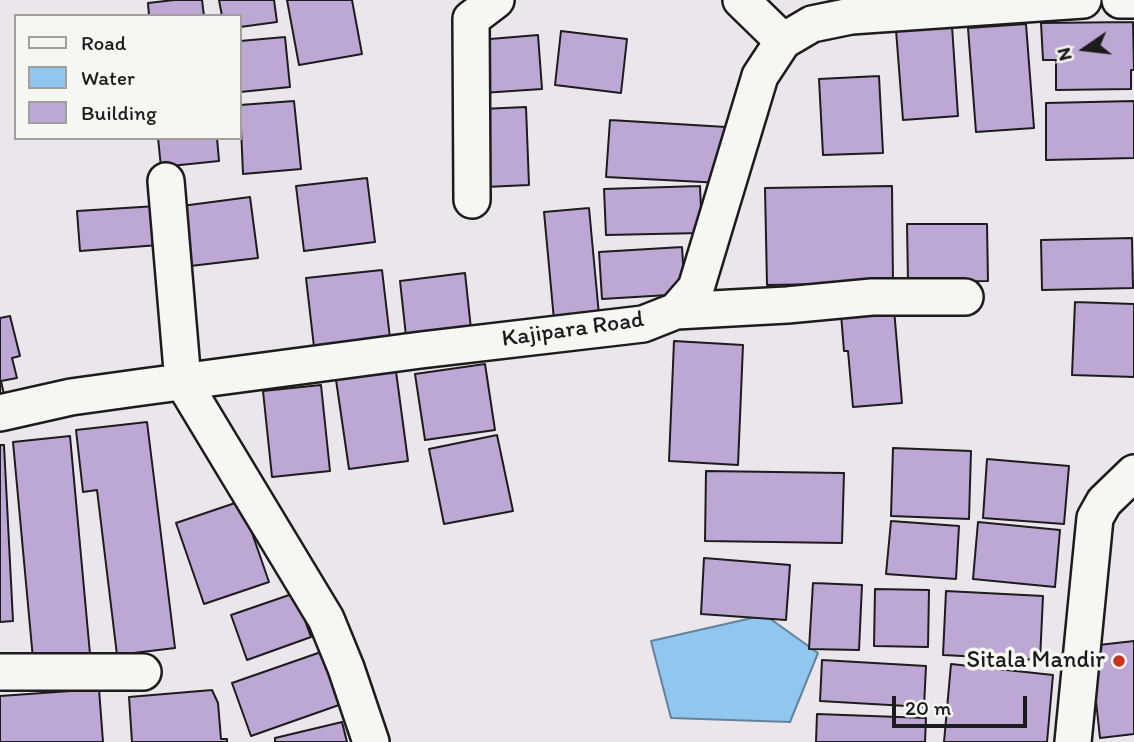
<!DOCTYPE html>
<style>
body{margin:0}
#map{position:relative;width:1134px;height:742px;overflow:hidden;background:#ebe6ec;font-family:Itim,sans-serif}
canvas{display:block}
.legend{position:absolute;left:14px;top:14px;width:228px;height:126px;box-sizing:border-box;background:#f6f6f2;border:2px solid #9f9f9c;margin:0;padding:9px 12px;list-style:none;font-size:21px;color:#1c1c1c}
.legend li{display:flex;align-items:center;gap:14px;height:35px}
.legend b{width:35px;border:2px solid #9f9f9c}
.north{position:absolute;left:1050px;top:14px;width:70px;height:70px;-webkit-text-stroke:5px #f6f6f2;paint-order:stroke;rotate:256deg;font-size:19px;font-weight:700;line-height:28px;text-align:center;color:#1c1c1c}
.north::after{content:'';display:block;margin:auto;width:24px;height:32px;background:#1c1c1c;clip-path:polygon(50% 0,100% 100%,50% 72%,0 100%)}
.scale{position:absolute;left:892px;top:696px;width:135px;height:32px;box-sizing:border-box;border:4px solid #1c1c1c;border-top:0;padding-left:9px;font-size:21px;line-height:24px;white-space:nowrap;color:#1c1c1c;-webkit-text-stroke:5px #f6f6f2;paint-order:stroke}
</style>
<div id="map">
<canvas width="1134" height="742"></canvas>
<ul class="legend">
<li><b style="height:9px;background:#f6f6f2"></b>Road</li>
<li><b style="height:19px;background:#91c7ef"></b>Water</li>
<li><b style="height:19px;background:#bda7d5"></b>Building</li>
</ul>
<div class="north">N</div>
<div class="scale">20 m</div>
</div>
<script>
const context = document.querySelector('canvas').getContext('2d');
context.lineJoin = 'round';
function fillPath(path, color) { context.fillStyle = color; context.fill(path, 'evenodd'); }
const poly = rows => new Path2D(rows.map(r => 'M' + r).join(''));
function stroke(path, color, width, dash) { context.strokeStyle = color; context.lineWidth = width; context.lineCap = dash ? 'butt' : 'round'; context.setLineDash(dash || []); context.stroke(path); }
function label(font, color, halo, rows, align = 'center') {
  context.font = font + ' Itim,sans-serif'; context.lineWidth = 7; context.setLineDash([]); context.textBaseline = 'middle'; context.strokeStyle = halo; context.fillStyle = color; for (const [text, x, y, turn = 0] of rows) {
    context.save(); context.translate(x, y); context.rotate((+turn || 0) * Math.PI / 180); context.textAlign = isNaN(turn) ? turn : align; if (halo) context.strokeText(text, 0, 0); context.fillText(text, 0, 0); context.restore();
  }
}
const water = poly([
 [765,615,818,653,790,722,671,718,651,641,765,615]
]);
const building = poly([
 [174,0,202,0,204,16,149,16,148,3,174,0],
 [219,0,274,0,277,22,240,27,240,16,222,16,219,0],
 [287,0,352,0,362,54,299,65,287,0],
 [1133,22,1134,70,1131,70,1131,89,1056,90,1056,60,1043,60,1041,23,1133,22],
 [1026,24,1034,128,976,132,968,28,1026,24],
 [952,26,958,116,903,120,896,30,952,26],
 [561,31,627,39,621,93,555,85,561,31],
 [538,35,542,89,482,93,478,40,538,35],
 [285,37,290,87,240,92,240,41,285,37],
 [879,76,883,153,823,155,819,79,879,76],
 [294,101,301,169,243,174,240,105,294,101],
 [1134,101,1134,158,1046,160,1046,103,1134,101],
 [526,107,529,185,485,187,481,109,526,107],
 [610,120,726,127,722,183,606,177,610,120],
 [158,138,217,138,219,161,161,167,158,138],
 [367,178,375,242,304,251,296,186,367,178],
 [700,186,702,233,606,235,604,189,700,186],
 [892,186,893,283,767,285,765,188,892,186],
 [250,197,258,258,182,267,174,207,250,197],
 [157,206,159,245,80,251,77,211,157,206],
 [589,208,599,315,554,320,544,212,589,208],
 [907,224,987,224,988,281,908,282,907,224],
 [1132,238,1133,288,1042,290,1041,240,1132,238],
 [682,247,685,294,602,299,599,252,682,247],
 [382,270,390,338,314,347,306,278,382,270],
 [465,273,471,329,406,336,400,281,465,273],
 [1075,302,1134,304,1134,377,1072,375,1075,302],
 [894,309,902,403,853,407,848,351,844,351,841,314,894,309],
 [10,316,20,356,12,358,17,378,1,381,5,399,0,400,0,318,10,316],
 [674,341,743,345,738,465,669,461,674,341],
 [395,364,408,461,349,469,335,373,395,364],
 [485,364,495,430,425,440,415,374,485,364],
 [321,385,330,471,272,477,263,391,321,385],
 [147,422,175,648,117,655,97,490,83,492,76,430,147,422],
 [497,435,513,511,444,524,429,449,497,435],
 [70,436,90,654,33,659,13,442,70,436],
 [0,445,4,445,13,621,0,622,0,445],
 [893,448,971,451,969,519,891,516,893,448],
 [987,459,1069,466,1064,524,983,518,987,459],
 [706,471,844,473,842,543,705,541,706,471],
 [241,501,269,582,204,604,176,523,241,501],
 [891,521,959,526,956,579,886,574,891,521],
 [978,522,1060,530,1055,587,973,579,978,522],
 [704,558,790,565,786,620,701,614,704,558],
 [813,583,862,585,859,650,809,649,813,583],
 [875,589,929,590,928,647,874,646,875,589],
 [946,591,1043,596,1040,660,943,655,946,591],
 [295,593,311,637,247,660,231,615,295,593],
 [1134,641,1134,734,1100,738,1090,646,1134,641],
 [321,652,339,705,251,736,232,683,321,652],
 [822,660,926,666,924,707,820,701,822,660],
 [951,664,1053,675,1047,742,944,742,951,664],
 [99,689,103,742,0,742,0,696,99,689],
 [212,690,218,703,221,739,227,739,227,742,132,742,129,697,212,690],
 [817,714,926,718,925,742,816,742,817,714],
 [342,722,347,742,275,742,275,738,342,722]
]);
const minor = poly([
 [741,0,783,41],
 [1120,0,1134,0],
 [166,181,183,382,326,619,346,668,371,742],
 [472,200,471,19,496,0],
 [676,311,787,305,872,297,965,297],
 [0,413,71,397,143,387,421,350,643,324,676,311,696,288,760,76,783,41,812,24,851,16,1083,0],
 [0,672,143,672],
 [1073,742,1095,518,1104,502,1134,473]
]);
const markers = [
 [1119,661,7,"#c8321e"]
];
const streetNames = [
 ["Kajipara Road",573,330,-8]
];
const poiNames = [
 ["Sitala Mandir",1105,661]
];
fillPath(water, '#91c7ef');
stroke(water, '#62839b', 2);
fillPath(building, '#bda7d5');
stroke(building, '#1c1c1c', 2);
stroke(minor, '#1c1c1c', 40);
stroke(minor, '#f6f6f2', 35);
for (const [x, y, r, color] of markers) { const dot = new Path2D(); dot.arc(x, y, r, 0, 2 * Math.PI); context.fillStyle = color; context.fill(dot); stroke(dot, '#f6f6f2', 2.5); }
label('24px', '#1c1c1c', '#f6f6f2', streetNames);
label('24px', '#1c1c1c', '#f6f6f2', poiNames, 'right');
</script>
